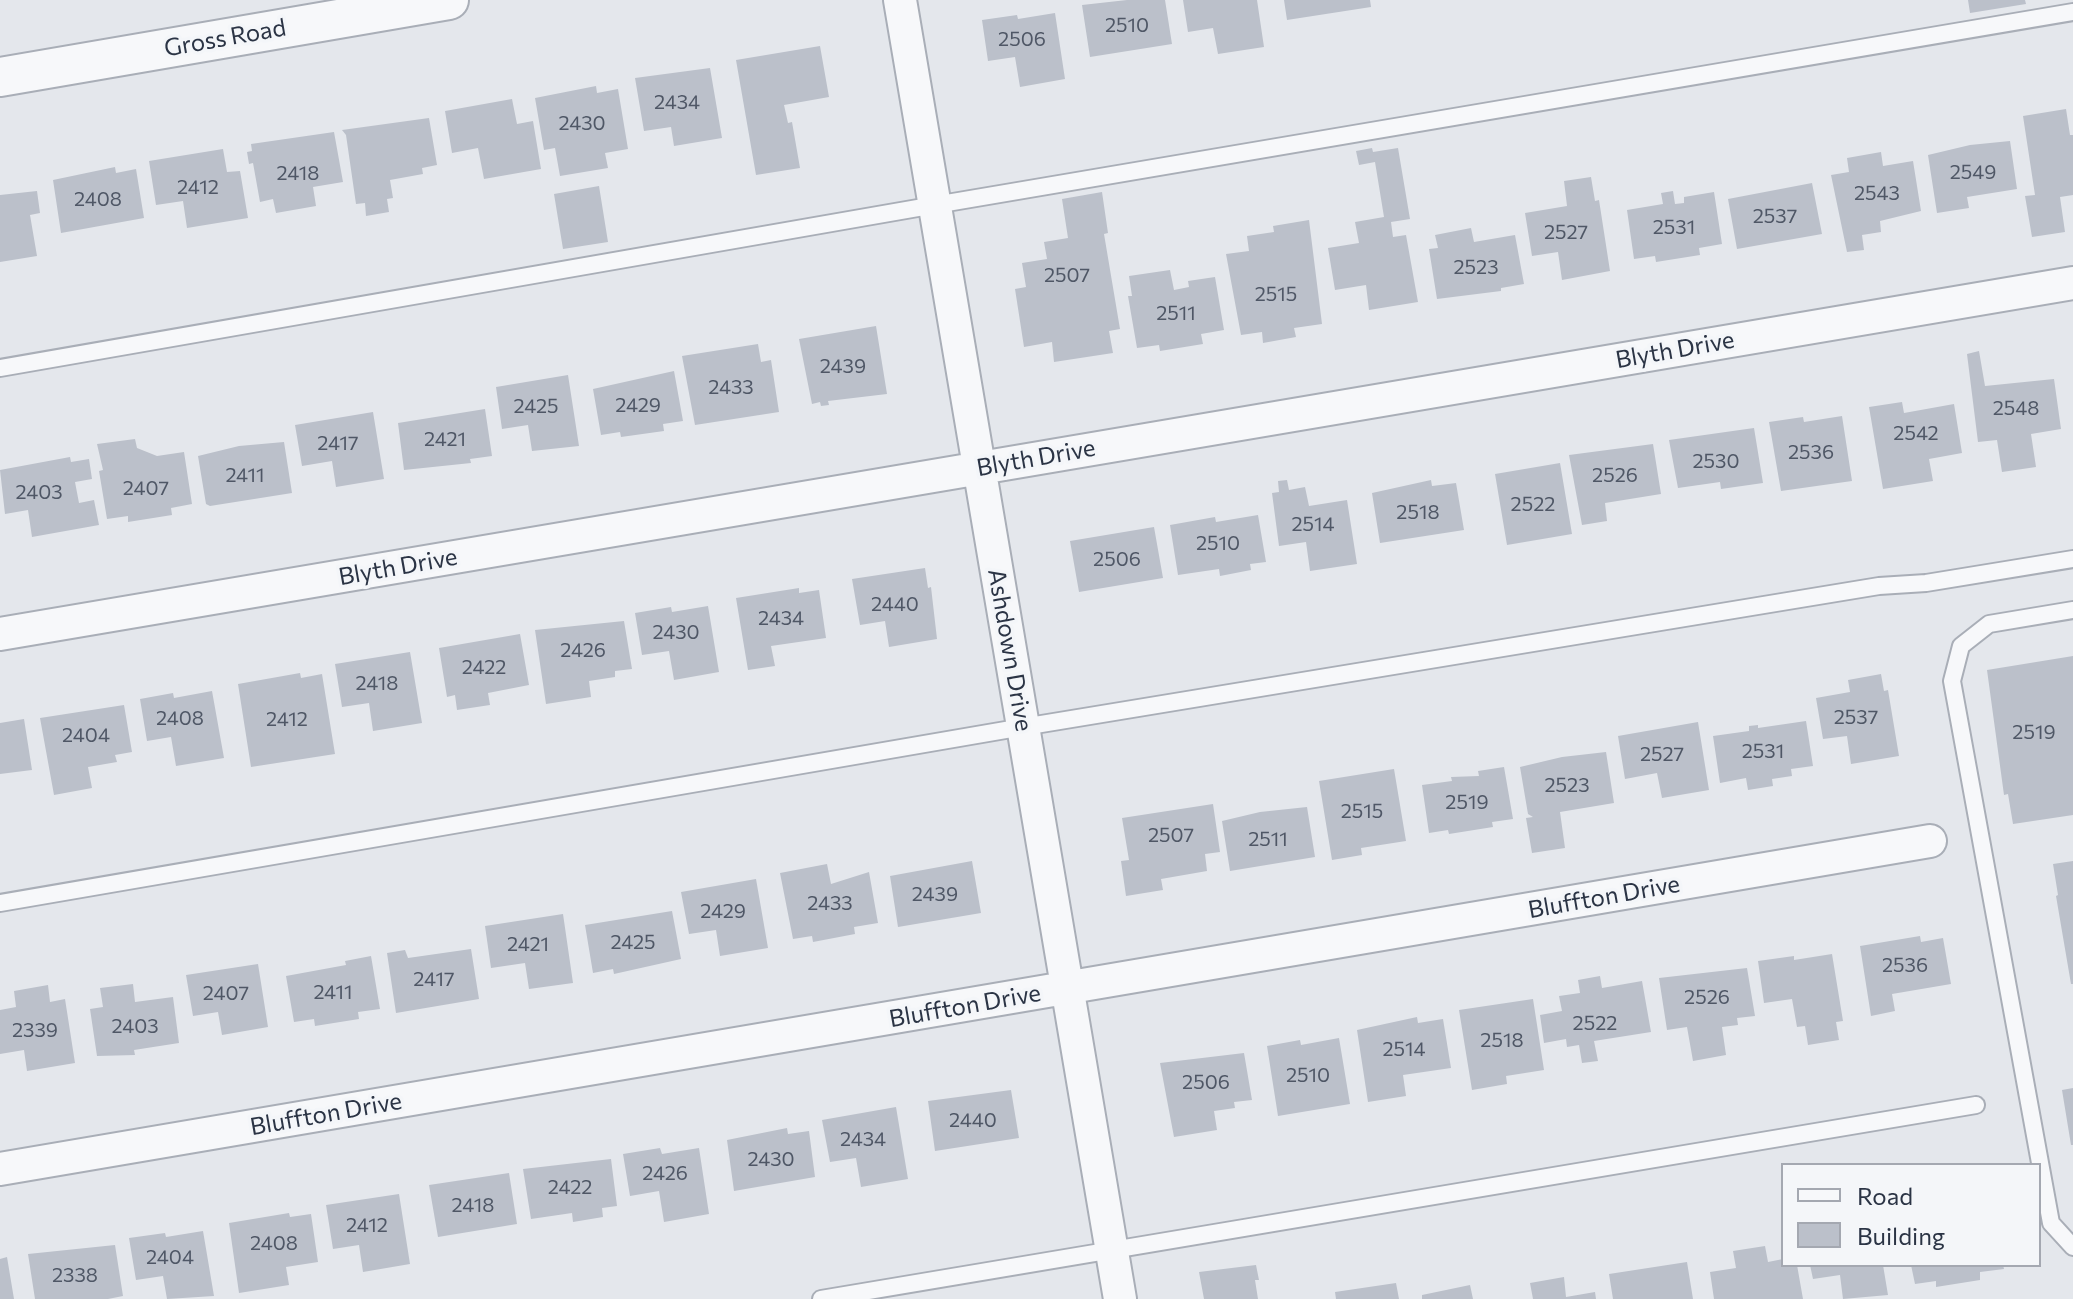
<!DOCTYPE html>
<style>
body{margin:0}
#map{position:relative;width:2073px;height:1299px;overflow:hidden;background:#e4e7ec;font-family:Commissioner,sans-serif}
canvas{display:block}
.legend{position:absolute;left:1781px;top:1163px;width:260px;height:104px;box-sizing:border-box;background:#f4f6f9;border:2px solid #a4a8b1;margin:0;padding:10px 14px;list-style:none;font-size:24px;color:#2b3445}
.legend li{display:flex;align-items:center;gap:16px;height:40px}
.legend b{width:40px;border:2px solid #a4a8b1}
</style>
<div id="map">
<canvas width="2073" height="1299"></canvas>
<ul class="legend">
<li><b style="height:10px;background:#f7f8fa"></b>Road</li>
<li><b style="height:22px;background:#bbc0ca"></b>Building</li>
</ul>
</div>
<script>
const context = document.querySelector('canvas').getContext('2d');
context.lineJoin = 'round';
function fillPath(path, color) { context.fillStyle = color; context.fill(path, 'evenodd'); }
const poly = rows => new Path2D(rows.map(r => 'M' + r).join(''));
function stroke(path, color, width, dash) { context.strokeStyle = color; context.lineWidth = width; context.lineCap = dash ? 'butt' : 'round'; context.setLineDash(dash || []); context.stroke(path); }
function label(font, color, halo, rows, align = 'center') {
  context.font = font + ' Commissioner,sans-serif'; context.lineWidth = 7; context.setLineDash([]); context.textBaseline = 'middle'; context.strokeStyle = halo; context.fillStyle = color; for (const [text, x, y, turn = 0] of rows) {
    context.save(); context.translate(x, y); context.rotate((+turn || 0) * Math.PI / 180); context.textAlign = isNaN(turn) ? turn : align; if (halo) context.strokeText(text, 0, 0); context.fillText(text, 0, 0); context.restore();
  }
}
const building = poly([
 [1127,0,1165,0,1172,44,1090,57,1082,5],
 [1183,0,1257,0,1264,47,1218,54,1213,28,1188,32],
 [1284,0,1370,0,1371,7,1287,20],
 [1968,0,2025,0,2026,4,1970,13],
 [1055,13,1065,79,1020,87,1015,57,988,61,982,20,1017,15,1018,19],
 [820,46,829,97,784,105,788,123,792,122,800,168,756,175,736,60],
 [710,68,722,138,674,146,671,127,644,131,635,78],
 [596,86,597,93,618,89,628,149,605,153,608,168,560,176,555,148,544,150,535,98],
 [512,99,517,124,533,121,541,169,484,179,478,148,452,153,445,111],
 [2066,109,2070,135,2073,135,2073,195,2060,197,2065,232,2032,237,2025,196,2035,195,2023,116],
 [429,118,437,165,422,168,423,174,390,180,393,198,387,199,389,212,366,216,365,203,356,204,346,135,342,130],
 [334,132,343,182,313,187,316,206,276,213,273,199,260,202,253,163,249,164,247,152,252,151,251,144],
 [2010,141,2017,189,1967,197,1969,208,1937,213,1928,155,1970,145],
 [1372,148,1373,152,1398,148,1410,219,1391,222,1393,237,1406,235,1418,302,1369,310,1366,285,1335,290,1328,248,1359,243,1355,222,1384,217,1375,162,1359,165,1356,151],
 [223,149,227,172,240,171,248,218,187,228,183,201,156,205,149,161],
 [1881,152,1883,166,1913,161,1921,211,1880,221,1881,232,1862,235,1864,250,1847,252,1831,175,1849,172,1847,158],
 [115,167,116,173,136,169,144,218,61,233,53,180],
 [1591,177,1595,201,1599,200,1610,271,1562,280,1558,252,1532,256,1525,213,1567,206,1564,181],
 [1812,183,1822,234,1737,249,1728,199],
 [599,186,608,242,563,249,554,194],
 [37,191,40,213,30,215,37,256,0,262,0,195],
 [1673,191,1675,204,1684,203,1684,197,1714,192,1722,244,1699,248,1700,255,1656,262,1655,256,1634,259,1627,210,1663,204,1661,193],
 [1102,192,1108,233,1104,234,1120,329,1109,331,1113,353,1054,362,1052,342,1024,347,1015,289,1026,287,1022,263,1047,259,1044,242,1068,238,1062,199],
 [1309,220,1322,324,1294,328,1296,337,1263,343,1262,332,1241,335,1226,254,1249,251,1247,236,1274,232,1273,226],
 [1471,228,1474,242,1515,235,1524,284,1501,288,1501,291,1437,299,1429,249,1438,248,1435,235],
 [1170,270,1174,290,1189,287,1188,281,1215,277,1224,330,1201,334,1203,344,1160,351,1159,345,1137,348,1128,296,1132,296,1129,276],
 [876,326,887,394,828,401,829,405,821,406,820,402,812,404,799,339],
 [758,344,761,362,771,360,779,412,695,425,682,356],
 [1979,351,1985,386,2054,379,2061,429,2031,434,2036,467,2002,472,1997,440,1978,442,1967,354],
 [674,371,683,421,663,424,664,431,621,437,620,432,601,435,593,389],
 [568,375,579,446,532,451,528,425,502,429,496,387],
 [1902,402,1904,413,1954,404,1962,453,1929,459,1933,481,1883,489,1869,407],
 [485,409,492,456,470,459,471,463,404,470,398,423],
 [373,412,384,479,336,487,332,461,302,466,295,425],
 [1842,416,1852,481,1781,491,1769,422,1803,417,1804,422],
 [1754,428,1763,483,1721,489,1720,482,1678,488,1669,440],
 [135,439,137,448,157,456,184,452,192,504,171,508,172,515,128,522,128,516,107,519,99,471,103,470,97,444],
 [284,442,292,493,210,506,206,504,198,456,239,446],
 [1653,444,1661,494,1605,503,1607,521,1582,525,1569,455],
 [70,457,71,462,89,459,92,479,75,482,79,503,94,500,99,525,32,537,28,510,5,514,0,470],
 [1560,463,1572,534,1507,545,1495,474],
 [1287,480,1289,490,1305,487,1309,506,1347,500,1357,564,1310,571,1306,542,1279,546,1272,493,1279,492,1278,481],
 [1431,480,1432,486,1456,483,1464,530,1380,543,1372,493],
 [1258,515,1266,562,1250,564,1251,570,1220,576,1219,569,1178,575,1170,525,1215,517,1216,522],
 [1154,527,1163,578,1079,592,1070,541],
 [925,568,928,588,931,587,937,639,889,647,885,621,860,625,852,579],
 [799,588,799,593,819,590,826,638,771,646,775,666,748,670,736,598],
 [708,606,719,672,674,680,669,651,642,655,635,613,671,607,672,612],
 [624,621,632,669,615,671,615,677,589,681,591,697,546,704,535,630],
 [520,634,529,685,488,693,490,705,457,710,455,695,447,697,439,648],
 [410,652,422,723,373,731,369,703,342,707,335,664],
 [2073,656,2073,815,2013,824,2008,794,2004,795,1987,670],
 [300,673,301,678,322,674,335,754,251,767,238,684],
 [1881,674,1884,691,1888,690,1899,756,1851,764,1847,736,1823,739,1816,698,1850,692,1848,680],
 [212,691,224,758,176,766,171,737,147,741,140,699,173,693,174,698],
 [124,705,132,752,115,755,117,762,88,767,92,788,54,795,40,718],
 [24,719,32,770,0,774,0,723],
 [1806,721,1813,766,1791,769,1792,776,1772,779,1773,786,1748,790,1746,778,1720,783,1713,736,1749,731,1749,726,1758,725,1758,728],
 [1698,722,1709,790,1662,798,1657,773,1625,779,1618,736],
 [1606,752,1614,803,1560,812,1565,848,1532,853,1526,818,1533,817,1528,814,1520,767,1562,757],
 [1504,767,1513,819,1492,822,1493,827,1449,834,1448,830,1429,833,1422,785,1452,781,1451,777,1479,776,1478,771],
 [1394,769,1406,841,1361,848,1362,855,1332,860,1319,781],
 [1213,804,1220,852,1205,854,1207,871,1161,879,1163,890,1126,896,1121,861,1129,860,1122,818],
 [1307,807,1315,857,1230,871,1222,821,1260,812],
 [972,861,981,913,898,927,890,876],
 [2073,861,2073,984,2071,984,2056,896,2058,895,2053,864],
 [827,864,831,884,869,872,878,923,854,927,855,934,813,942,812,936,793,939,780,873],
 [756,879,768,948,720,956,716,930,689,934,681,892],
 [672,911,681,959,614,974,613,969,593,973,585,925],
 [563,914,573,983,529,989,525,963,491,968,485,926],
 [1920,936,1921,942,1943,938,1951,984,1892,994,1895,1011,1871,1016,1860,946],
 [471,949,479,999,396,1013,387,953,405,950,408,958],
 [1832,954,1843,1021,1836,1022,1839,1040,1808,1045,1805,1026,1797,1027,1792,999,1764,1003,1758,961,1794,956,1794,960],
 [371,956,380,1009,358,1012,359,1019,315,1026,314,1019,294,1022,286,976,346,965,345,961],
 [258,964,268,1027,222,1035,218,1012,193,1016,186,975],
 [1747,968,1755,1016,1737,1018,1738,1025,1722,1027,1726,1055,1693,1061,1687,1027,1667,1030,1659,978],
 [1600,976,1602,988,1642,981,1651,1032,1594,1041,1598,1061,1582,1063,1579,1045,1567,1047,1566,1039,1544,1043,1540,1015,1562,1011,1559,996,1580,993,1578,980],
 [133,984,135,1002,173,997,179,1043,134,1050,135,1055,97,1056,90,1009,103,1007,100,988],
 [48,985,50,1002,65,999,75,1063,27,1071,24,1050,0,1054,0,1010,16,1007,14,991],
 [1533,999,1544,1070,1506,1076,1507,1084,1472,1090,1459,1010],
 [1417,1017,1418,1023,1443,1019,1451,1068,1403,1075,1406,1096,1368,1102,1357,1030],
 [1339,1038,1350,1104,1278,1116,1267,1046,1300,1040,1301,1045],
 [1244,1053,1252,1100,1234,1102,1235,1108,1214,1111,1217,1130,1174,1137,1160,1063],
 [2073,1088,2073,1145,2071,1145,2062,1090],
 [1011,1090,1019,1138,935,1151,928,1101],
 [896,1107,908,1179,861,1187,856,1158,830,1162,822,1120],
 [787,1128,788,1134,809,1131,815,1177,734,1191,727,1140],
 [660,1148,662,1154,699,1148,709,1214,664,1222,659,1191,630,1196,623,1154],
 [611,1159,617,1206,602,1208,603,1217,573,1222,572,1213,531,1219,523,1169],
 [509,1173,517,1224,438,1237,429,1185],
 [399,1194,410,1264,363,1272,359,1245,333,1249,326,1205],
 [289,1213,290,1217,311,1214,318,1262,286,1267,289,1285,239,1293,229,1223],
 [203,1231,214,1296,167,1299,163,1276,136,1280,129,1238,165,1233,166,1237],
 [115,1245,123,1296,108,1299,35,1299,28,1254],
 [1765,1246,1768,1262,1783,1259,1783,1265,1797,1265,1803,1299,1714,1299,1710,1272,1736,1268,1733,1251],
 [7,1257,14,1299,0,1299,0,1259],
 [1687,1262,1693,1299,1613,1299,1609,1274],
 [1256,1265,1259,1280,1255,1280,1258,1299,1204,1299,1199,1272],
 [1810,1265,1883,1265,1888,1295,1843,1299,1840,1275,1813,1279],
 [1911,1265,2003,1265,2004,1269,1980,1272,1980,1280,1936,1287,1936,1281,1915,1284],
 [1564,1277,1566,1297,1595,1292,1596,1299,1533,1299,1530,1283],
 [1396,1283,1399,1299,1336,1299,1335,1292],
 [1470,1285,1473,1299,1422,1299,1422,1295]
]);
const service = poly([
 [0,368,935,205,2073,12],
 [2073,610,1989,624,1961,646,1952,681,2051,1223,2073,1247],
 [0,903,1023,727,1879,586,1926,583,2073,559],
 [821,1299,1976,1105]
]);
const minor = poly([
 [900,0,1120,1299],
 [0,634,2073,283],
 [0,1169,1930,841]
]);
const tertiary = poly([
 [0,77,449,0]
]);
const numberNames = [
 ["2510",1127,25],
 ["2506",1022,39],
 ["2434",677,102],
 ["2430",582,123],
 ["2549",1973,172],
 ["2418",298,173],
 ["2412",198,187],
 ["2543",1877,193],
 ["2408",98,199],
 ["2537",1775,216],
 ["2531",1674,227],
 ["2527",1566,232],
 ["2523",1476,267],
 ["2507",1067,275],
 ["2515",1276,294],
 ["2511",1176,313],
 ["2439",843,366],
 ["2433",731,387],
 ["2429",638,405],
 ["2425",536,406],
 ["2548",2016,408],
 ["2542",1916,433],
 ["2421",445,439],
 ["2417",338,443],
 ["2536",1811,452],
 ["2530",1716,461],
 ["2411",245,475],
 ["2526",1615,475],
 ["2407",146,488],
 ["2403",39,492],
 ["2522",1533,504],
 ["2518",1418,512],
 ["2514",1313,524],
 ["2510",1218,543],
 ["2506",1117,559],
 ["2440",895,604],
 ["2434",781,618],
 ["2430",676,632],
 ["2426",583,650],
 ["2422",484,667],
 ["2418",377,683],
 ["2537",1856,717],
 ["2408",180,718],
 ["2412",287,719],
 ["2519",2034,732],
 ["2404",86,735],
 ["2531",1763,751],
 ["2527",1662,754],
 ["2523",1567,785],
 ["2519",1467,802],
 ["2515",1362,811],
 ["2507",1171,835],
 ["2511",1268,839],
 ["2439",935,894],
 ["2433",830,903],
 ["2429",723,911],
 ["2425",633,942],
 ["2421",528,944],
 ["2536",1905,965],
 ["2417",434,979],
 ["2411",333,992],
 ["2407",226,993],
 ["2526",1707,997],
 ["2522",1595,1023],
 ["2403",135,1026],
 ["2339",35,1030],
 ["2518",1502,1040],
 ["2514",1404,1049],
 ["2510",1308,1075],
 ["2506",1206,1082],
 ["2440",973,1120],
 ["2434",863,1139],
 ["2430",771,1159],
 ["2426",665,1173],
 ["2422",570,1187],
 ["2418",473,1205],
 ["2412",367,1225],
 ["2408",274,1243],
 ["2404",170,1257],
 ["2338",75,1275]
];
const streetNames = [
 ["Gross Road",225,38,-10],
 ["Blyth Drive",1675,350,-10],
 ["Blyth Drive",1036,458,-10],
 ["Blyth Drive",398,567,-10],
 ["Ashdown Drive",1010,650,80],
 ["Bluffton Drive",1604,897,-10],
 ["Bluffton Drive",965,1006,-10],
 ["Bluffton Drive",326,1114,-10]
];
fillPath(building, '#bbc0ca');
stroke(service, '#a9aeb7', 20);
stroke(minor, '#a9aeb7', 36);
stroke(tertiary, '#a9aeb7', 42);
stroke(service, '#f7f8fa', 16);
stroke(minor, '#f7f8fa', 32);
stroke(tertiary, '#f7f8fa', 38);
label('20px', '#4f5766', null, numberNames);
label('24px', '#2b3445', '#f4f6f9', streetNames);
</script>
